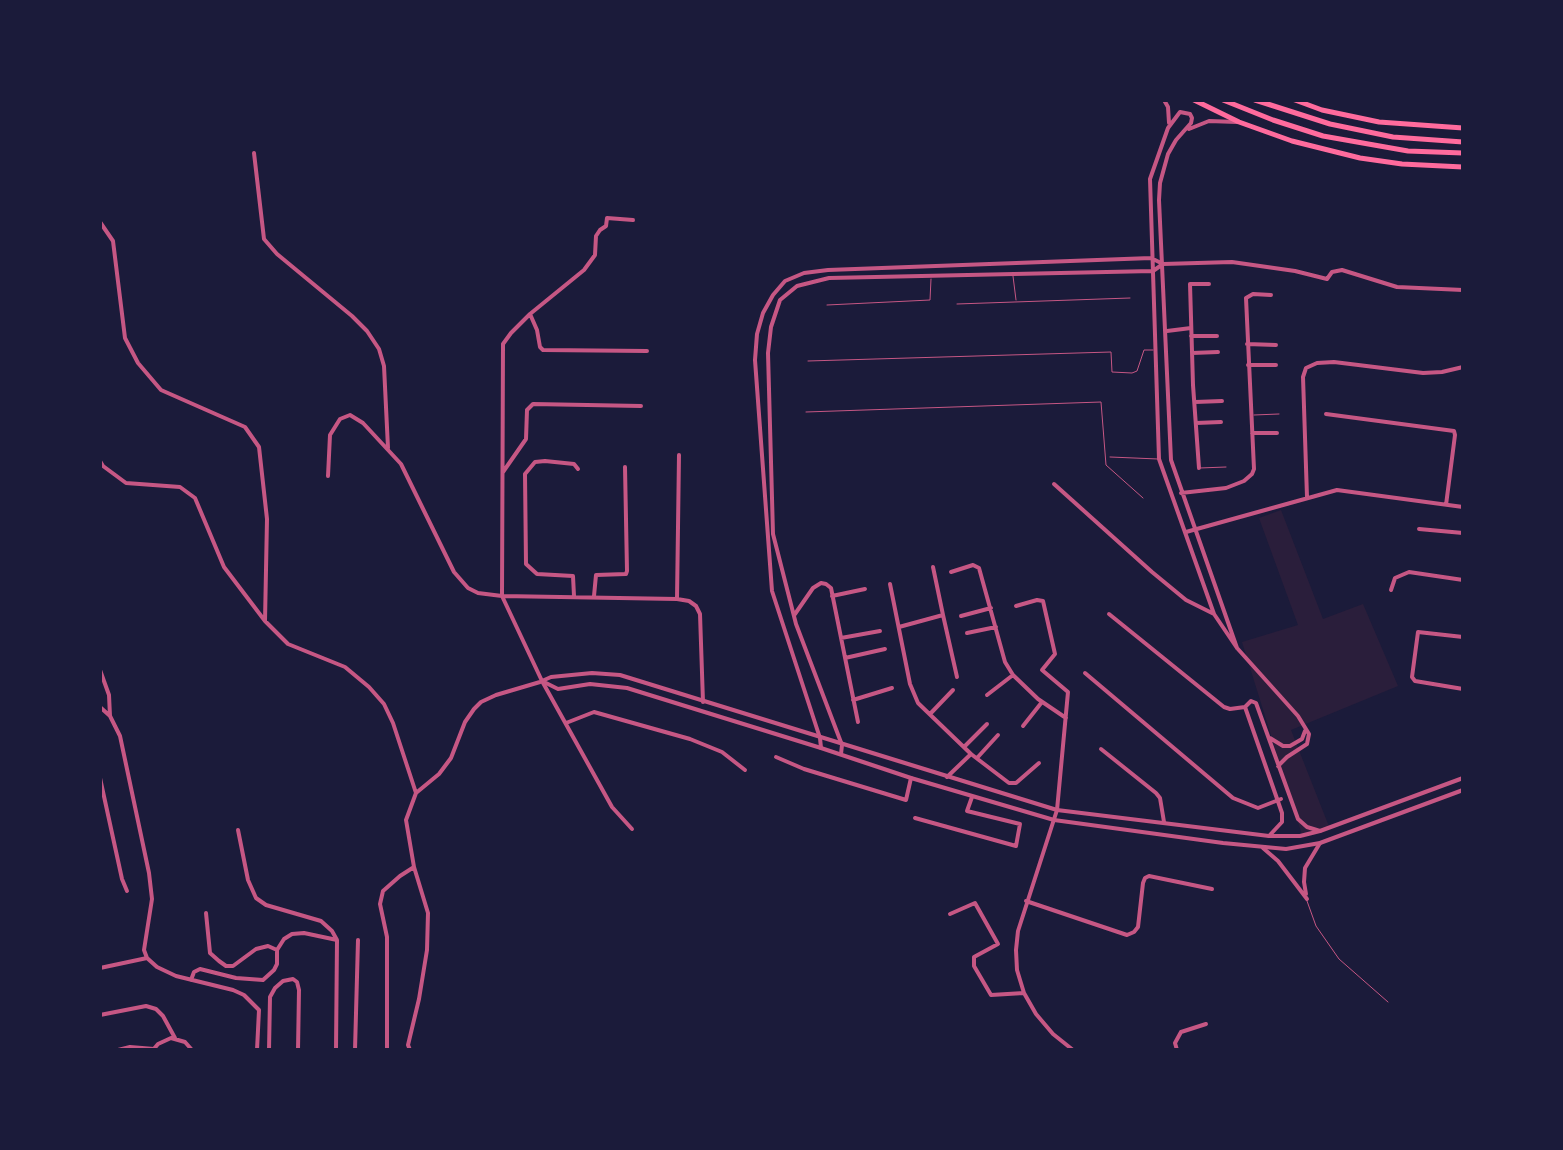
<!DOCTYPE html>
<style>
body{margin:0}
#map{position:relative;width:1563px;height:1150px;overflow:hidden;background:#1b1b3a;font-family:"Source Serif 4",serif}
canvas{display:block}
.frame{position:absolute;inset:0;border:102px solid #1b1b3a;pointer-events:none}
</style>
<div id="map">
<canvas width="1563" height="1150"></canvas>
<div class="frame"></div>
</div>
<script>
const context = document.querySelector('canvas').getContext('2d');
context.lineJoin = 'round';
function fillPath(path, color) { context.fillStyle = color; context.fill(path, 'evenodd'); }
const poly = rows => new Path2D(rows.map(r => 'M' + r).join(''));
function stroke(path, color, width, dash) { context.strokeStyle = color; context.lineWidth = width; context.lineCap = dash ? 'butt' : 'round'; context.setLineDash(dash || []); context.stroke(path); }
const green = poly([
 [1281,510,1323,619,1363,604,1398,686,1291,730,1330,829,1303,838,1242,642,1298,625,1259,518]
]);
const service = poly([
 [1013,276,1016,300],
 [957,304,1130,298],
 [827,305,930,300,931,279],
 [808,361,1111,352,1112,372,1132,373,1137,371,1144,350,1153,350],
 [806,412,1101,402,1106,465,1143,498],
 [1254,415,1279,414],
 [1110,457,1158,459],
 [1200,468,1226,467],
 [1307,901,1316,926,1339,959,1388,1002]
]);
const minor = poly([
 [1164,100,1168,107,1169,123],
 [1189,129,1209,121,1237,122],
 [254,153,264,239,277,254,352,316,367,331,379,349,384,366,388,448],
 [100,222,113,241,125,338,138,363,161,390,245,427,259,447,267,519,265,621],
 [530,314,537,330,540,347,543,350,647,351],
 [1167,331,1191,328],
 [1191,336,1217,336],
 [1247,344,1276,345],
 [1192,353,1218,352],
 [1248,365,1276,365],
 [1195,402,1222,401],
 [1326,414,1454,431,1455,435,1446,505],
 [1196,423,1221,422],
 [1252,433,1277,433],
 [100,461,103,466,126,483,180,487,195,498,224,567,265,621,288,644,345,667,369,687,384,704,393,723,416,793],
 [1199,468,1193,385,1190,284,1209,284],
 [503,472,526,439,527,410,533,404,641,406],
 [328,476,330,435,340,419,350,415,363,423,401,464,454,572,468,588,478,593,502,596,677,599,689,601,696,606,700,614,703,702],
 [1054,484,1152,572,1186,600,1214,614],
 [1181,493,1226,488,1244,481,1252,474,1254,469,1246,298,1253,294,1271,295],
 [1307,497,1303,377,1306,368,1317,363,1334,362,1423,373,1442,372,1463,367],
 [1419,529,1463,533],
 [1186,532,1337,490,1463,507],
 [951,572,973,565,979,568,1005,662,1013,675,1038,699,1066,718],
 [890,584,910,684,918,703,971,754,1009,783,1016,783,1039,763],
 [1391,590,1395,578,1409,572,1463,580],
 [574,596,573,576,537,574,526,564,525,474,535,462,545,461,574,464,578,469],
 [594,596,596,575,626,574,627,571,625,467],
 [832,596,865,589],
 [677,599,679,455],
 [1016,606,1037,600,1043,601,1055,654,1042,670,1068,692,1057,810,1018,931,1016,950,1017,970,1024,993,1036,1014,1053,1034,1073,1050],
 [795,614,813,588,821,583,826,584,831,588,858,722],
 [1109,614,1224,707,1230,709,1245,707],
 [943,615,957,677],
 [961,616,991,608],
 [899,627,943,615,933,567],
 [967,633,996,627],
 [1463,637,1418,632,1412,677,1415,681,1463,689],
 [841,638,880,631],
 [1237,648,1171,460,1159,200,1160,183,1168,154,1176,140,1191,123,1192,118,1190,114,1180,112,1168,128,1150,179,1159,459,1214,614,1237,648,1298,716,1309,734,1307,744,1287,757,1278,766],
 [845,658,885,649],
 [100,670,109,695,110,716,120,736,149,873,152,899,144,950,147,958,157,967,176,976,233,990,244,995,259,1010,257,1050],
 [1085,673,1233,798,1258,808,1281,799],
 [987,695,1013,675],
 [853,700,892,688],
 [100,707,110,716],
 [930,714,953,690],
 [566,723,594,712,690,739,722,752,745,770],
 [1023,726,1042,702],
 [1270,738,1283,746,1290,746,1302,739,1305,731],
 [964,747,987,724],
 [821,748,820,738,772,591,755,360,757,334,763,313,773,295,785,281,804,273,828,270,1151,258,1163,264],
 [1101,749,1156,793,1160,798,1164,822],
 [841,754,842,745,796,624,773,534,768,353,771,327,780,300,797,286,829,278,1153,271,1163,264,1232,262,1295,271,1327,279,1332,272,1342,270,1397,287,1463,290],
 [776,757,804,769,906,800,911,778],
 [977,758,998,735],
 [947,777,971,754],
 [100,778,122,879,127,891],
 [915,818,1016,846,1020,824,967,811,972,797],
 [632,829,612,807,542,681,502,596,503,344,511,333,530,314,584,270,595,255,596,236,600,230,606,226,607,218,633,220],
 [238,830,248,880,256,898,266,905,321,921,332,931,337,940],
 [1269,836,1282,822,1282,813,1245,707,1251,701,1256,703,1298,819,1307,827,1320,831],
 [1263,848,1278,861,1307,899],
 [1306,894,1304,882,1305,868,1320,843],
 [1026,901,1127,935,1134,932,1138,927,1143,883,1145,878,1149,876,1212,889],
 [950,914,975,903,998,944,974,957,974,966,991,995,1024,993],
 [277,950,284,939,292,934,304,933,337,940,336,1050],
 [100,968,147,958],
 [191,980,194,972,200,969,236,978,263,980,274,970,277,964,277,950,268,946,256,949,233,966,226,966,219,961,210,953,206,913],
 [100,1015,146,1006,156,1009,163,1016,175,1038],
 [118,1050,130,1047,154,1049],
 [153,1050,158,1044,171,1038,185,1042,192,1050],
 [269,1050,270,997,275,988,283,981,293,979,297,982,299,990,298,1050],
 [355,1050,358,940],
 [387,1050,387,937,380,904,383,891,400,876,414,867],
 [410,1050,408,1045,419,999,427,950,428,913,414,867,406,820,416,793,439,774,451,758,465,722,474,709,481,702,496,695,540,682],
 [1177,1050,1175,1043,1181,1032,1206,1024]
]);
const tertiary = poly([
 [542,681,558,689,590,684,627,688,821,748,911,778,1054,820,1223,843,1286,849,1320,843,1463,790],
 [542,681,551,677,592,673,620,675,1057,810,1269,836,1300,836,1320,831,1463,778]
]);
const primary = poly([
 [1194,100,1239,122,1292,141,1360,158,1402,164,1463,167],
 [1223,100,1273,120,1323,136,1408,151,1463,153],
 [1255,100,1330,124,1393,137,1463,142],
 [1295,100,1322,110,1379,122,1463,128]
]);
fillPath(green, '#2a1e3b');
stroke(service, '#c65784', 1);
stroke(minor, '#c65784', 4);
stroke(tertiary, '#c65784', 4);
stroke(primary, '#ff6b9d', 5);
</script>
